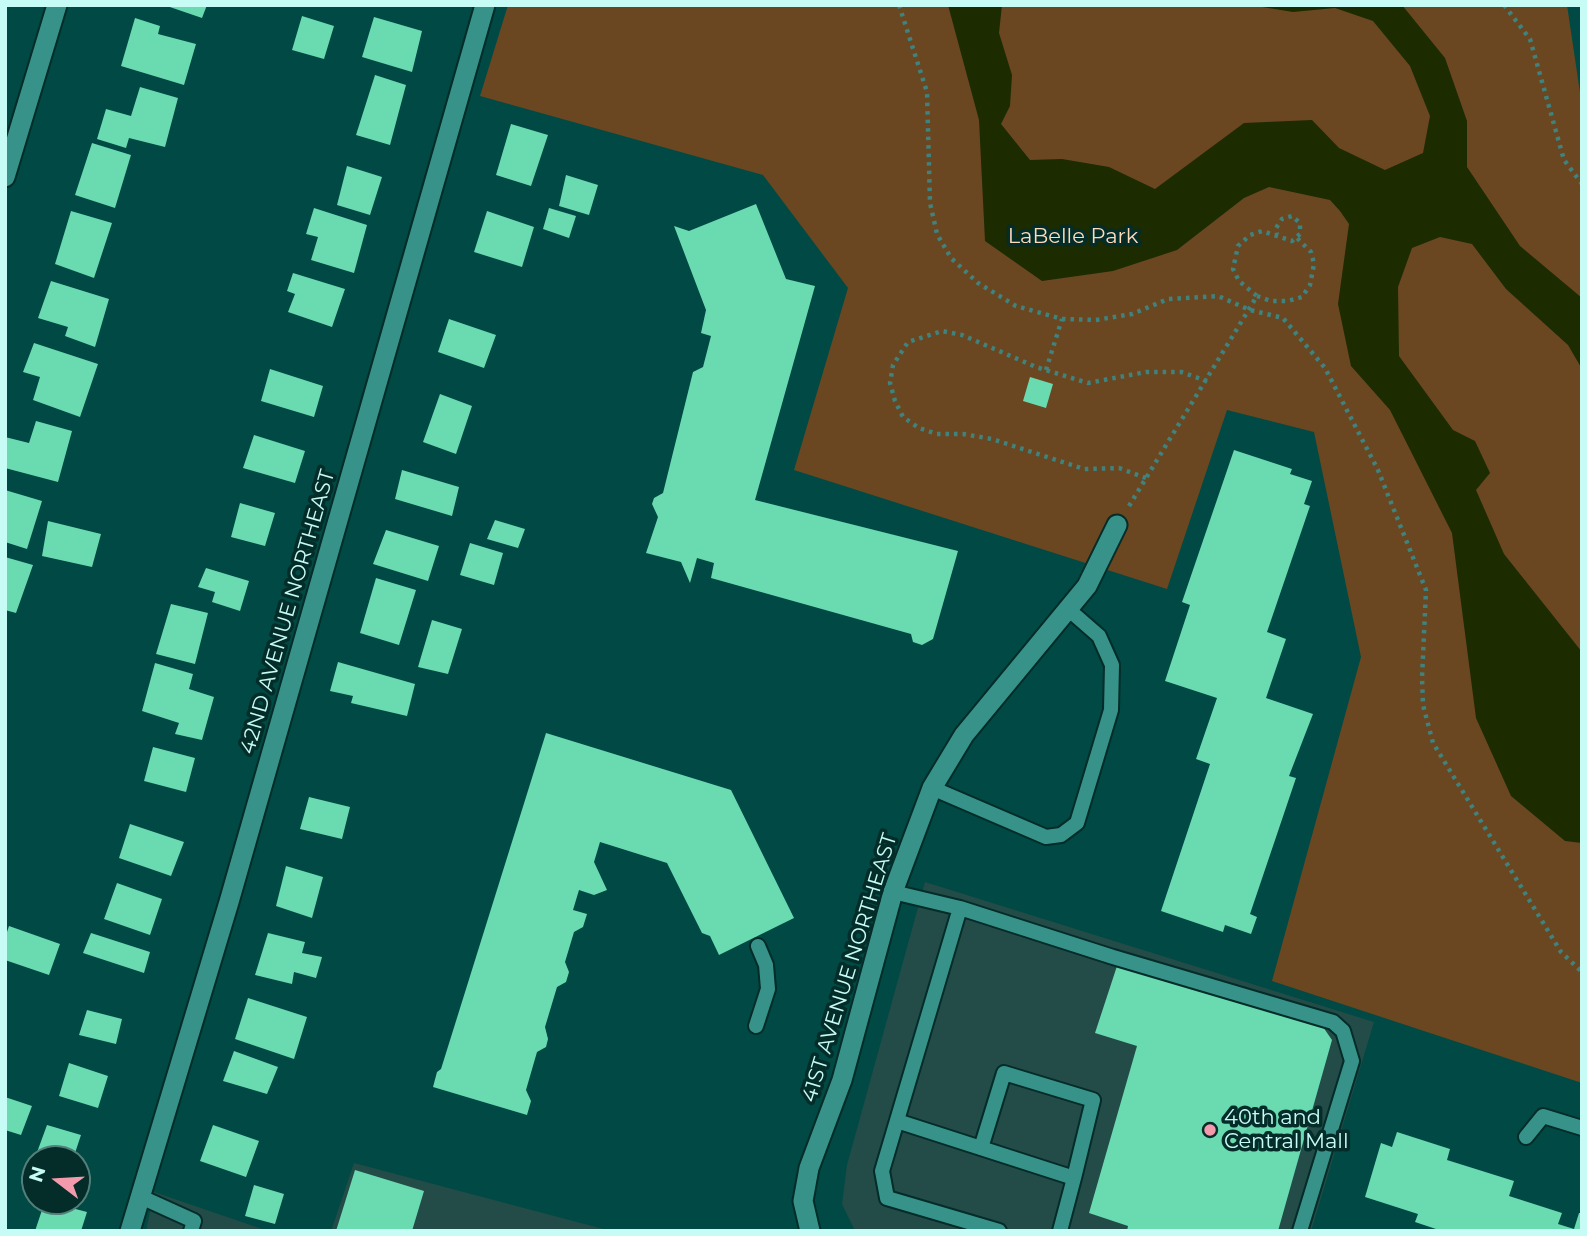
<!DOCTYPE html>
<style>
body{margin:0}
#map{position:relative;width:1587px;height:1236px;overflow:hidden;background:#004944;font-family:Montserrat,sans-serif}
canvas{display:block}
.frame{position:absolute;inset:0;border:7px solid #c7fbf5;pointer-events:none}
.north{position:absolute;left:21px;top:1145px;width:70px;height:70px;box-sizing:border-box;background:#042c28;border:2px solid #527f7a;border-radius:50%;rotate:287deg;font-size:19px;font-weight:700;line-height:28px;text-align:center;color:#c7fbf5}
.north::after{content:'';display:block;margin:auto;width:24px;height:32px;background:#f39aac;clip-path:polygon(50% 0,100% 100%,50% 72%,0 100%)}
</style>
<div id="map">
<canvas width="1587" height="1236"></canvas>
<div class="frame"></div>
<div class="north">N</div>
</div>
<script>
const context = document.querySelector('canvas').getContext('2d');
context.lineJoin = 'round';
function fillPath(path, color) { context.fillStyle = color; context.fill(path, 'evenodd'); }
const poly = rows => new Path2D(rows.map(r => 'M' + r).join(''));
function stroke(path, color, width, dash) { context.strokeStyle = color; context.lineWidth = width; context.lineCap = dash ? 'butt' : 'round'; context.setLineDash(dash || []); context.stroke(path); }
function label(font, color, halo, rows, align = 'center') {
  context.font = font + ' Montserrat,sans-serif'; context.lineWidth = 7; context.setLineDash([]); context.textBaseline = 'middle'; context.strokeStyle = halo; context.fillStyle = color; for (const [text, x, y, turn = 0] of rows) {
    context.save(); context.translate(x, y); context.rotate((+turn || 0) * Math.PI / 180); context.textAlign = isNaN(turn) ? turn : align; if (halo) context.strokeText(text, 0, 0); context.fillText(text, 0, 0); context.restore();
  }
}
const built = poly([
 [925,882,1374,1022,1311,1231,855,1231,842,1204,847,1165],
 [354,1163,611,1231,331,1231],
 [154,1192,268,1231,146,1231]
]);
const green = poly([
 [508,5,1567,5,1582,106,1582,1083,1272,981,1361,657,1314,432,1227,410,1167,589,794,470,848,288,763,175,480,96]
]);
const water = poly([
 [948,5,1002,5,999,33,1012,75,1010,106,1001,124,1030,160,1062,159,1109,167,1155,189,1244,123,1312,120,1339,148,1385,170,1423,153,1430,116,1410,66,1373,21,1335,8,1293,12,1250,5,1402,5,1445,58,1467,121,1467,167,1520,246,1582,298,1582,369,1568,345,1506,289,1472,244,1440,237,1412,248,1398,287,1399,356,1453,430,1475,441,1490,473,1476,490,1504,554,1582,652,1582,843,1565,841,1511,796,1476,718,1452,533,1390,410,1351,366,1338,304,1349,224,1340,211,1330,200,1269,187,1244,198,1177,250,1113,271,1042,281,985,241,979,120]
]);
const building = poly([
 [164,5,207,5,202,18],
 [302,16,334,26,324,59,292,50],
 [374,17,422,31,412,72,362,57],
 [135,18,160,26,158,34,196,44,184,85,121,66],
 [375,75,406,85,390,145,356,135],
 [140,87,178,98,165,147,129,138,126,148,97,139,106,109,131,116],
 [511,124,548,135,531,186,496,175],
 [92,143,131,155,115,208,75,195],
 [347,166,382,177,370,215,337,205],
 [566,175,598,185,589,215,559,206],
 [756,204,786,279,815,286,755,500,958,551,933,639,922,645,913,642,911,634,711,578,714,563,697,558,690,583,681,562,646,553,658,517,652,504,654,498,663,493,693,372,703,367,711,336,701,333,706,310,674,226,689,231],
 [314,208,367,225,354,273,311,260,318,237,306,234],
 [549,208,576,216,569,238,543,229],
 [71,211,112,223,94,278,55,264],
 [487,211,534,227,522,267,474,252],
 [293,273,345,289,332,327,288,312,295,294,287,291],
 [51,281,109,299,95,347,65,336,68,327,38,318],
 [449,319,496,335,484,368,438,352],
 [34,343,98,364,80,417,33,400,40,377,23,372],
 [270,369,323,386,314,417,261,401],
 [1030,377,1053,384,1046,408,1023,401],
 [440,394,472,406,456,454,423,442],
 [36,421,72,431,58,482,5,468,5,437,29,443],
 [254,435,305,451,295,483,243,468],
 [1234,450,1292,469,1290,474,1312,481,1304,504,1310,506,1267,632,1286,639,1266,698,1313,714,1289,776,1296,778,1250,914,1257,917,1251,934,1225,925,1223,932,1161,911,1210,764,1196,759,1217,698,1165,681,1190,605,1182,602],
 [402,470,459,487,452,516,395,499],
 [5,490,42,501,27,549,5,542],
 [240,503,275,513,265,546,231,537],
 [495,520,525,529,518,548,487,539],
 [48,521,101,534,92,567,42,556],
 [386,530,439,546,428,581,373,564],
 [470,543,503,553,494,585,460,575],
 [5,557,33,565,16,613,5,610],
 [206,568,249,581,240,611,212,602,215,592,198,587],
 [376,578,416,590,399,645,360,633],
 [171,604,208,613,195,664,156,654],
 [432,620,462,629,448,674,418,667],
 [338,662,415,684,407,716,351,703,353,696,330,691],
 [155,663,193,674,189,689,214,697,202,740,175,734,179,723,142,711],
 [546,733,731,790,794,918,719,955,710,936,702,933,667,863,600,842,594,862,607,890,594,895,579,890,573,910,587,914,583,927,574,932,565,962,569,972,566,982,557,987,545,1027,548,1039,546,1047,537,1052,526,1090,531,1101,527,1115,433,1087,437,1072,441,1069],
 [153,747,195,758,186,792,144,781],
 [309,797,350,807,342,839,300,829],
 [130,824,184,842,171,876,119,858],
 [286,866,323,877,312,918,276,906],
 [117,883,162,899,150,935,104,919],
 [9,926,60,944,49,975,5,960,5,938],
 [91,933,150,952,144,973,83,953],
 [268,933,305,942,302,953,322,957,316,978,294,972,292,984,255,975],
 [1117,966,1321,1024,1332,1040,1278,1231,1127,1231,1128,1226,1089,1213,1137,1046,1095,1033],
 [248,998,307,1017,294,1059,235,1039],
 [87,1010,122,1019,116,1044,79,1035],
 [234,1051,278,1067,267,1094,223,1081],
 [69,1063,108,1076,98,1108,59,1096],
 [5,1097,32,1106,21,1135,5,1130],
 [47,1125,81,1135,73,1159,35,1159,35,1167,32,1166],
 [213,1125,259,1141,246,1177,200,1161],
 [1397,1132,1450,1149,1447,1160,1514,1181,1509,1196,1562,1213,1558,1224,1574,1229,1579,1213,1582,1213,1582,1231,1442,1231,1415,1222,1418,1214,1365,1197,1381,1143,1392,1147],
 [355,1170,424,1191,412,1231,336,1231],
 [254,1185,284,1194,275,1224,245,1216],
 [45,1201,87,1212,81,1231,35,1231]
]);
const path = poly([
 [899,5,927,92,930,203,937,234,951,258,978,283,1016,306,1062,319,1096,320,1132,314,1168,299,1218,296,1250,310,1283,318,1325,368,1378,470,1426,590,1422,678,1423,705,1433,743,1561,952,1582,972],
 [1504,5,1530,39,1564,160,1582,184],
 [1257,296,1271,301,1288,301,1302,297,1310,285,1314,264,1311,252,1297,238],
 [1046,370,1062,319],
 [1146,478,1119,468,1084,469,992,439,963,434,937,434,919,428,903,417,895,401,890,383,893,365,908,342,942,331,962,335,1036,367,1088,383,1146,372,1181,372,1207,381],
 [1129,506,1257,296,1239,281,1233,269,1238,246,1250,235,1262,231,1292,241,1300,234,1300,223,1292,216,1282,219,1276,228,1277,234]
]);
const service = poly([
 [932,788,1046,837,1061,835,1077,823,1111,710,1112,665,1099,636,1068,609],
 [893,892,960,908,882,1171,887,1198,999,1231],
 [960,908,1113,957,1333,1022,1343,1031,1352,1061,1300,1231],
 [756,1026,768,989,766,965,758,946],
 [897,1121,1074,1178,1060,1231],
 [1526,1137,1543,1116,1582,1128],
 [981,1148,1004,1073,1093,1100,1074,1178],
 [141,1197,194,1221,191,1231]
]);
const minor = poly([
 [5,177,57,5],
 [130,1231,229,902,485,5]
]);
const tertiary = poly([
 [810,1231,803,1201,809,1168,842,1080,893,892,932,788,964,735,1087,586,1117,525]
]);
const markers = [
 [1210,1130,7,"#f39aac"]
];
const parkNames = [
 ["LaBelle Park",1073,237]
];
const streetNames = [
 ["42ND AVENUE NORTHEAST",288,612,-74],
 ["41ST AVENUE NORTHEAST",850,968,-73]
];
const poiNames = [
 ["40th and",1224,1118],
 ["Central Mall",1224,1142]
];
fillPath(built, '#234c48');
fillPath(green, '#6a4720');
fillPath(water, '#1c2b00');
fillPath(building, '#6adab0');
stroke(service, '#042c28', 18);
stroke(minor, '#042c28', 23);
stroke(tertiary, '#042c28', 23);
stroke(path, '#40827d', 4.5, [3.5, 5]);
stroke(service, '#37938a', 14);
stroke(minor, '#37938a', 19);
stroke(tertiary, '#37938a', 19);
for (const [x, y, r, color] of markers) { const dot = new Path2D(); dot.arc(x, y, r, 0, 2 * Math.PI); context.fillStyle = color; context.fill(dot); stroke(dot, '#042c28', 2.5); }
label('21px', '#fedbb9', '#042c28', parkNames);
label('21px', '#c7fbf5', '#042c28', streetNames);
label('21px', '#c7fbf5', '#042c28', poiNames, 'left');
</script>
